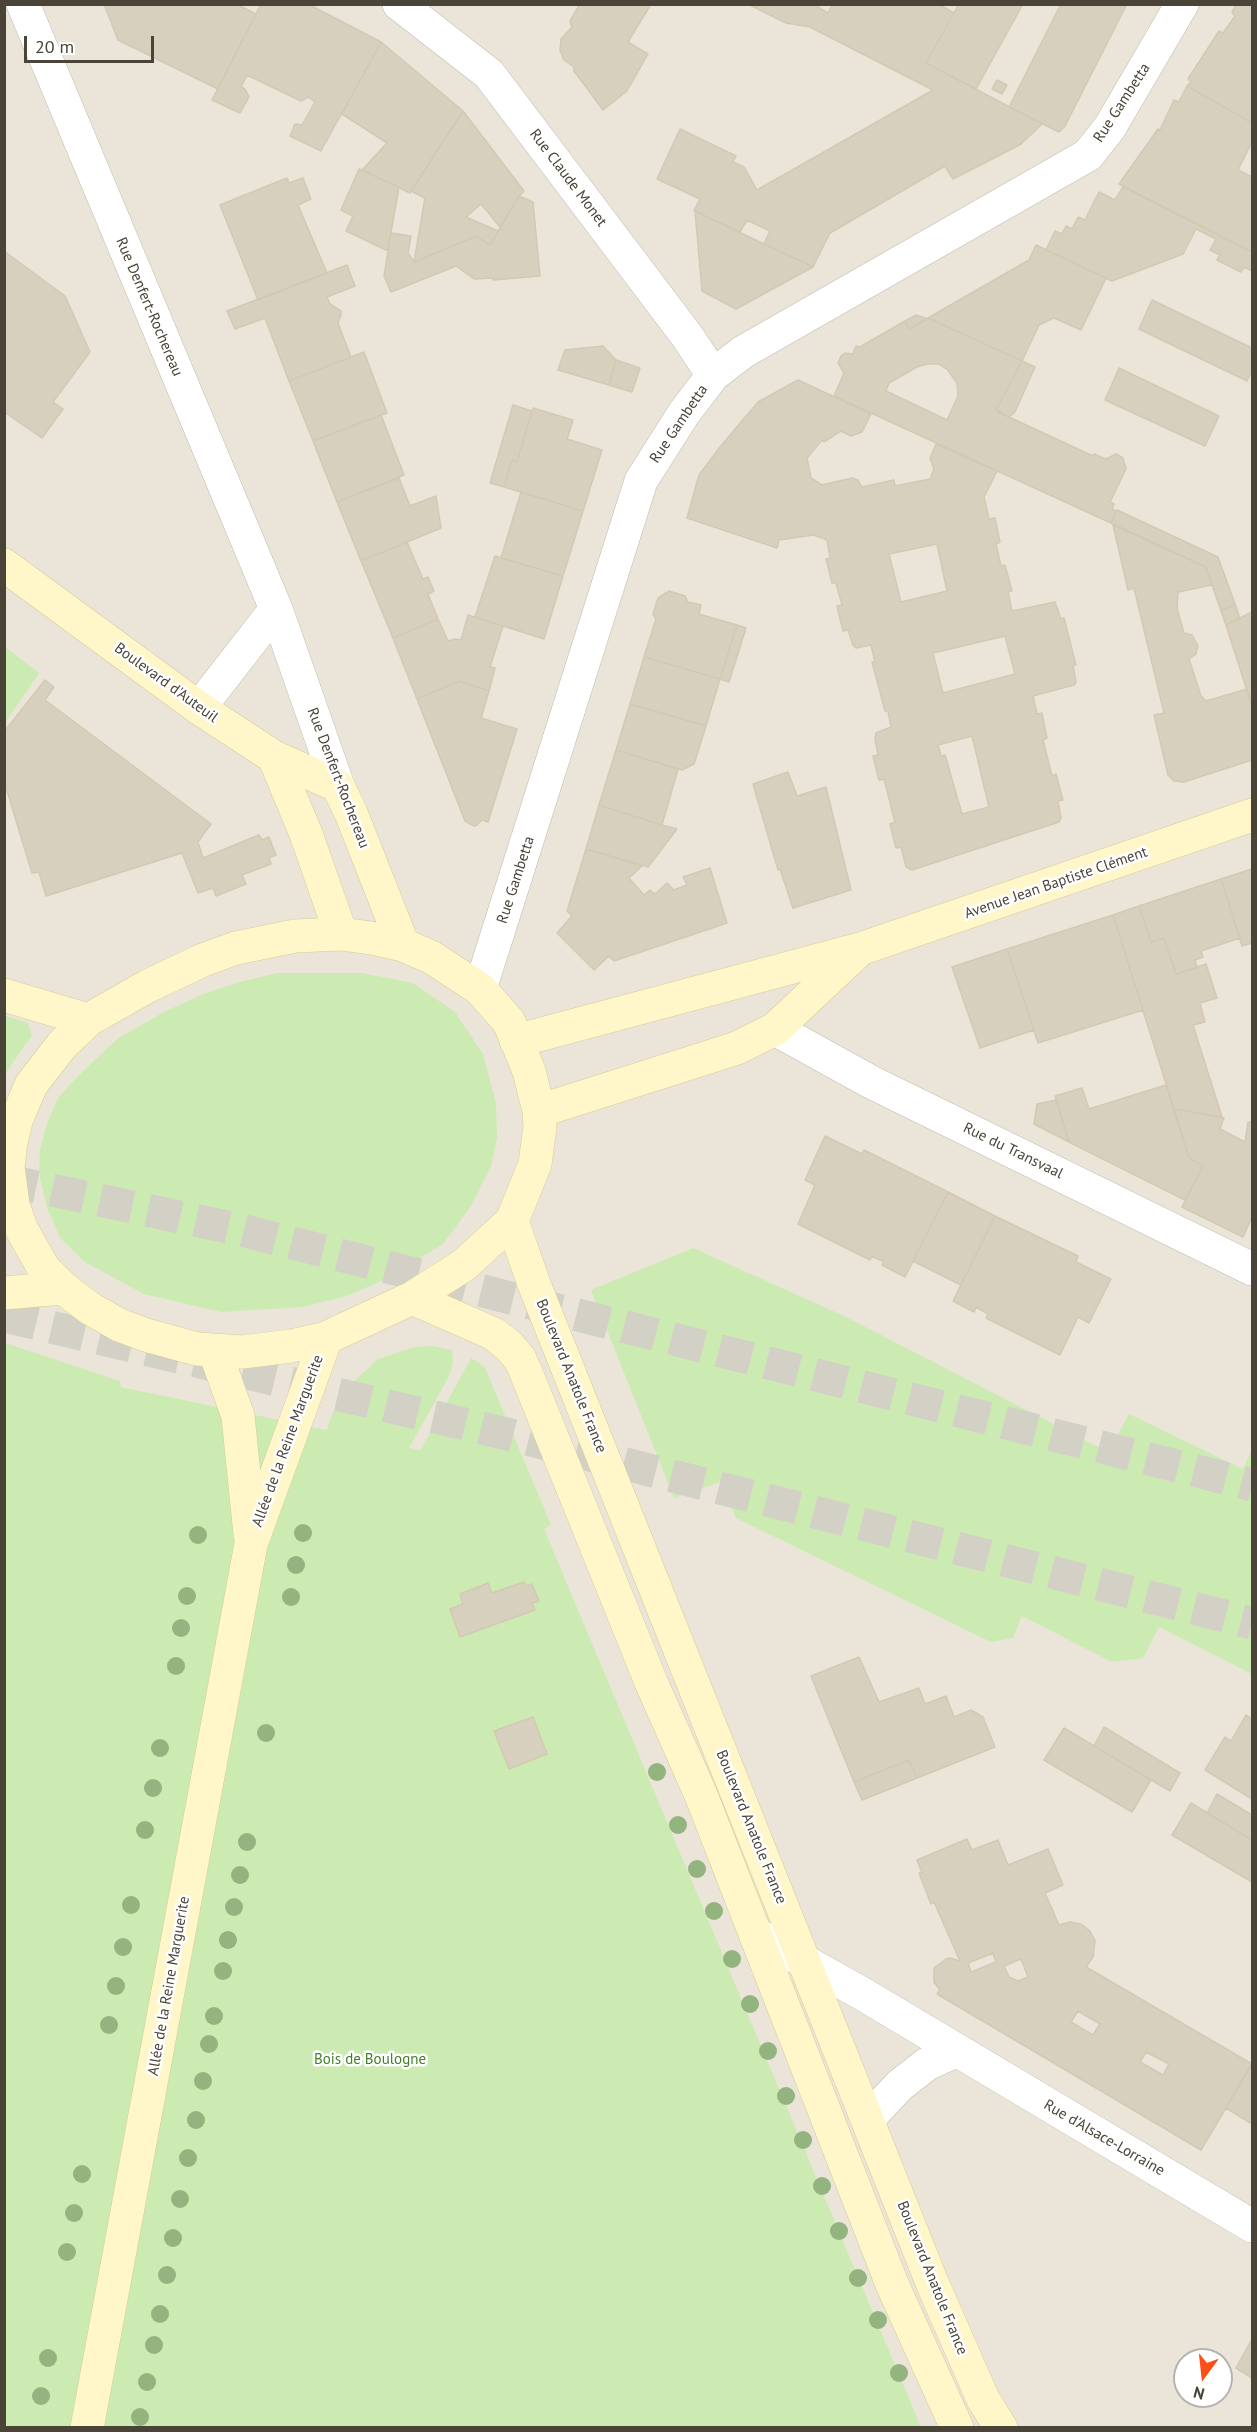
<!DOCTYPE html>
<meta charset="utf-8">
<style>
body{margin:0}
#map{position:relative;width:1257px;height:2432px;overflow:hidden;background:#f5f3ea;font-family:"PT Sans",sans-serif}
canvas{display:block}
.frame{position:absolute;inset:0;border:6px solid #4a4438;pointer-events:none}
.north{position:absolute;left:1173px;top:2348px;width:60px;height:60px;box-sizing:border-box;background:#fff;border:2px solid #b7b4af;border-radius:50%;rotate:195deg;font-size:16px;font-weight:700;line-height:24px;text-align:center;color:#4a4438}
.north::after{content:'';display:block;margin:auto;width:21px;height:27px;background:#ff4d17;clip-path:polygon(50% 0,100% 100%,50% 72%,0 100%)}
.scale{position:absolute;left:24px;top:36px;width:130px;height:27px;box-sizing:border-box;border:3px solid #4a4438;border-top:0;padding-left:8px;font-size:18px;line-height:21px;white-space:nowrap;color:#4a4438;-webkit-text-stroke:4px #fff;paint-order:stroke}
</style>
<div id="map">
<canvas width="1257" height="2432"></canvas>
<div class="frame"></div>
<div class="north">N</div>
<div class="scale">20 m</div>
</div>
<script>
const context = document.querySelector('canvas').getContext('2d');
context.lineJoin = 'round';
function fillPath(path, color) { context.fillStyle = color; context.fill(path, 'evenodd'); }
const poly = rows => new Path2D(rows.map(r => 'M' + r).join(''));
function stroke(path, color, width, dash) { context.strokeStyle = color; context.lineWidth = width; context.lineCap = dash ? 'butt' : 'round'; context.setLineDash(dash || []); context.stroke(path); }
function label(font, color, halo, rows, align = 'center') {
  context.font = font + ' "PT Sans",sans-serif'; context.lineWidth = 5; context.setLineDash([]); context.textBaseline = 'middle'; context.strokeStyle = halo; context.fillStyle = color; for (const [text, x, y, turn = 0] of rows) {
    context.save(); context.translate(x, y); context.rotate((+turn || 0) * Math.PI / 180); context.textAlign = isNaN(turn) ? turn : align; if (halo) context.strokeText(text, 0, 0); context.fillText(text, 0, 0); context.restore();
  }
}
const residential = poly([
 [5,5,1252,5,1252,2427,5,2428],
 [1185,2360,1221,2360,1221,2396,1185,2396]
]);
const green = poly([
 [5,647,39,673,5,723],
 [277,973,362,973,413,983,455,1012,483,1054,496,1103,497,1137,491,1166,471,1206,443,1244,377,1283,344,1297,301,1307,221,1312,144,1294,85,1262,61,1239,47,1208,39,1173,40,1150,46,1126,58,1098,77,1077,117,1039,164,1012,206,993,240,982],
 [5,1016,28,1023,32,1035,5,1074],
 [693,1248,844,1316,1108,1452,1129,1414,1243,1469,1252,1449,1252,1674,1159,1627,1143,1658,1112,1662,1022,1616,1013,1638,991,1642,736,1518,727,1497,738,1476,674,1498,591,1290],
 [5,1343,120,1381,121,1387,327,1430,332,1414,354,1381,378,1359,414,1347,432,1346,452,1350,453,1364,448,1378,409,1448,421,1450,471,1358,482,1365,486,1370,551,1525,544,1529,921,2427,5,2428]
]);
const building = poly([
 [104,4,236,4,256,14,218,89,118,40,104,4],
 [261,4,308,4,381,42,321,151,290,136,295,124,302,125,315,102,308,97,301,101,247,75,241,87,245,89,249,97,240,113,212,100,261,4],
 [580,4,651,4,628,42,648,54,627,91,603,110,574,71,574,67,564,60,560,50,561,39,572,27,570,21,580,4],
 [813,4,828,13,833,4,938,4,954,13,926,63,1042,124,1021,144,998,156,953,179,945,166,830,233,813,267,764,244,770,231,747,220,740,232,694,211,700,199,657,179,680,129,736,156,733,162,744,167,757,190,933,90,810,27,786,23,750,5,813,4],
 [959,4,1023,4,976,89,926,63,959,4],
 [1061,4,1127,4,1065,126,1059,132,1009,107,1061,4],
 [1237,4,1252,4,1252,123,1187,86,1191,82,1188,79,1219,31,1223,33,1235,16,1232,12,1237,4],
 [381,42,463,111,410,193,362,170,387,143,342,114,381,42],
 [997,80,1007,85,1002,94,992,89,997,80],
 [1187,86,1252,123,1252,142,1238,170,1252,177,1252,252,1119,184,1158,129,1160,130,1174,100,1179,102,1187,86],
 [463,111,524,191,519,196,500,227,481,204,466,217,498,231,490,245,476,236,414,262,425,198,411,191,463,111],
 [359,169,399,187,388,249,386,250,346,231,353,216,341,210,359,169],
 [287,178,289,183,303,178,311,199,298,205,327,273,258,300,220,205,287,178],
 [1123,187,1252,252,1252,271,1244,267,1241,272,1217,260,1220,255,1210,250,1216,239,1196,229,1183,254,1112,281,1046,250,1055,231,1062,234,1066,226,1072,229,1078,217,1085,220,1099,192,1115,200,1123,187],
 [519,196,533,202,540,276,493,280,493,278,474,279,456,266,391,292,384,276,391,233,411,236,408,253,414,262,476,236,490,245,519,196],
 [695,211,764,244,813,267,736,309,702,291,695,211],
 [1036,245,1106,278,1081,330,1054,318,1039,325,1022,361,928,318,1029,260,1036,245],
 [4,251,65,296,90,352,53,402,63,409,42,438,4,412,4,251],
 [347,265,355,286,327,297,330,304,341,311,341,315,338,323,351,357,289,381,265,318,235,329,227,311,347,265],
 [1152,300,1252,348,1252,370,1247,381,1139,329,1152,300],
 [916,315,928,319,909,329,905,321,916,315],
 [928,318,1022,361,996,410,998,412,1093,456,1094,454,1106,459,1116,454,1123,458,1126,469,1110,502,1114,504,1112,509,1116,511,1111,523,834,396,844,373,838,363,841,356,845,353,853,354,856,346,860,347,905,321,909,329,928,318],
 [927,364,939,364,947,369,957,383,958,396,947,420,886,391,889,383,917,367,927,364],
 [603,346,616,360,609,385,558,370,565,350,603,346],
 [364,352,387,413,313,441,289,381,364,352],
 [616,360,640,368,632,392,609,385,616,360],
 [1022,361,1035,367,1015,412,1009,417,996,410,1022,361],
 [1119,368,1219,416,1205,446,1105,400,1119,368],
 [798,380,871,414,862,432,851,436,841,431,824,442,822,440,807,458,811,478,822,485,852,478,858,480,862,487,894,480,895,486,930,479,934,469,930,458,936,444,997,471,984,497,989,519,995,518,1000,542,996,544,1001,566,1005,565,1012,591,1008,592,1012,611,1055,602,1061,619,1064,618,1076,665,1073,666,1076,682,1074,685,1033,696,1037,714,1042,713,1047,738,1043,740,1052,776,1056,774,1063,800,1058,801,1061,818,1059,822,912,870,906,867,901,847,896,848,890,824,895,822,884,779,879,780,873,756,878,755,875,739,876,733,891,727,888,711,885,711,872,662,875,662,871,645,856,648,853,645,848,630,843,631,837,606,842,605,836,583,832,583,826,559,830,558,827,540,814,535,779,540,777,548,687,518,699,475,720,447,758,402,798,380],
 [937,544,947,591,901,602,889,554,937,544],
 [1005,636,1015,674,943,693,933,653,1005,636],
 [972,736,989,807,962,814,945,755,941,756,938,745,972,736],
 [513,405,532,411,517,462,512,460,504,487,490,483,513,405],
 [533,408,573,420,567,439,602,450,583,511,504,487,512,460,517,462,533,408],
 [381,415,404,475,337,502,313,441,381,415],
 [399,478,410,506,436,496,441,528,361,561,337,502,399,478],
 [521,492,583,511,563,576,501,558,521,492],
 [1117,510,1218,557,1235,604,1221,611,1206,567,1111,523,1117,510],
 [1113,525,1206,567,1212,585,1178,592,1177,608,1184,633,1192,635,1198,646,1196,654,1189,659,1201,696,1206,701,1247,689,1252,706,1252,760,1184,782,1174,781,1168,775,1154,715,1164,713,1134,588,1128,590,1113,525],
 [407,542,423,579,428,577,434,591,428,594,438,619,393,638,361,561,407,542],
 [495,556,563,576,544,639,475,617,495,556],
 [669,591,685,596,688,602,701,605,699,614,737,625,720,679,644,657,656,619,653,614,658,598,669,591],
 [1235,604,1240,619,1226,625,1221,611,1235,604],
 [1252,612,1252,706,1226,625,1252,612],
 [468,615,503,626,490,667,495,668,489,691,460,681,417,699,393,638,438,619,448,641,455,639,461,640,468,615],
 [737,625,746,628,729,682,720,679,737,625],
 [644,657,720,679,706,726,630,704,644,657],
 [45,680,54,687,45,700,211,824,198,842,203,858,259,835,262,840,269,837,276,855,269,858,271,864,242,875,246,884,216,896,213,888,198,893,182,853,46,896,39,872,32,873,4,781,4,732,45,680],
 [460,681,489,691,481,718,517,729,488,822,482,820,477,825,474,826,465,821,417,699,460,681],
 [630,704,706,726,694,764,682,770,616,750,630,704],
 [616,750,678,769,662,825,599,805,616,750],
 [788,772,797,796,826,787,851,890,793,908,780,869,778,870,753,784,788,772],
 [599,805,662,825,677,829,648,867,586,849,599,805],
 [586,849,642,866,629,878,644,895,650,890,655,894,667,883,674,890,687,885,683,877,710,868,727,923,614,961,609,956,594,970,557,933,572,916,567,911,586,849],
 [1252,869,1252,943,1242,946,1221,879,1252,869],
 [1221,879,1240,938,1201,951,1203,957,1195,960,1197,968,1176,974,1164,938,1151,942,1139,906,1221,879],
 [1139,906,1151,942,1164,938,1176,974,1206,964,1217,998,1200,1003,1205,1022,1193,1025,1222,1117,1174,1109,1113,915,1139,906],
 [1113,915,1143,1010,1038,1043,1007,949,1113,915],
 [1007,949,1034,1030,980,1048,952,967,1007,949],
 [1166,1085,1189,1158,1203,1166,1185,1200,1069,1142,1055,1096,1082,1088,1089,1109,1166,1085],
 [1056,1100,1069,1142,1034,1124,1037,1104,1056,1100],
 [1174,1109,1224,1118,1220,1129,1245,1142,1248,1122,1252,1122,1252,1217,1243,1237,1182,1207,1203,1166,1189,1158,1174,1109],
 [825,1136,862,1154,864,1150,948,1192,905,1277,882,1265,884,1262,872,1256,870,1260,798,1224,815,1185,805,1180,825,1136],
 [948,1192,995,1216,961,1285,913,1261,948,1192],
 [995,1216,1078,1256,1076,1262,1111,1279,1089,1323,1078,1317,1060,1355,986,1318,988,1314,976,1307,974,1312,953,1301,995,1216],
 [524,1582,526,1586,532,1584,539,1601,532,1603,535,1610,460,1637,450,1609,463,1604,460,1594,488,1583,492,1593,524,1582],
 [859,1657,879,1702,919,1688,925,1704,946,1696,954,1717,971,1710,983,1717,995,1747,917,1778,909,1760,854,1782,811,1676,859,1657],
 [1246,1715,1252,1719,1252,1799,1205,1770,1225,1737,1231,1741,1246,1715],
 [533,1717,547,1754,509,1769,494,1731,533,1717],
 [1104,1727,1180,1773,1170,1791,1094,1746,1104,1727],
 [1064,1728,1151,1780,1132,1812,1044,1760,1064,1728],
 [909,1760,917,1778,862,1800,854,1782,909,1760],
 [1217,1794,1252,1815,1252,1840,1207,1813,1217,1794],
 [1191,1803,1252,1840,1252,1882,1172,1835,1191,1803],
 [967,1839,972,1850,998,1840,1008,1865,1048,1849,1063,1885,1045,1893,1059,1925,1070,1922,1081,1924,1090,1931,1095,1941,1093,1957,1086,1967,1252,2064,1201,2150,937,1994,940,1990,934,1982,934,1968,946,1959,950,1958,960,1961,934,1902,931,1904,919,1873,922,1873,917,1860,967,1839],
 [993,1953,996,1962,971,1972,968,1963,993,1953],
 [1021,1959,1028,1977,1018,1981,1009,1977,1004,1966,1021,1959],
 [1078,2011,1100,2024,1093,2035,1071,2022,1078,2011],
 [1146,2052,1169,2064,1163,2075,1140,2062,1146,2052],
 [1252,2063,1252,2124,1226,2108,1252,2063],
 [1252,2339,1252,2378,1236,2368,1252,2339]
]);
const highwayTunnel = poly([
 [4,1180,237,1229,1252,1485],
 [4,1316,511,1435,1252,1623]
]);
const street = poly([
 [23,4,276,609,338,786],
 [399,4,489,74,687,336,713,375],
 [199,708,276,609],
 [480,989,641,481,684,413,713,375,743,352,1088,155,1110,127,1182,4],
 [775,1029,871,1082,1252,1269],
 [757,1935,861,1993,1252,2226],
 [868,2119,900,2085,927,2064,956,2051]
]);
const secondary = poly([
 [4,565,199,708,274,757,338,786,351,813,403,945],
 [274,757,306,834,341,934],
 [341,934,371,938,403,945,431,957,480,989,509,1022,529,1071,539,1111,540,1127,535,1164,512,1221,464,1265,412,1298,326,1338,291,1346,242,1352,197,1349,146,1335,119,1325,91,1309,63,1288,44,1269,22,1230,13,1205,8,1167,11,1143,16,1121,31,1085,62,1045,88,1020,148,986,203,960,236,948,295,936,341,934],
 [4,995,88,1020],
 [516,1041,860,949,1252,815],
 [539,1111,737,1048,775,1029,856,953],
 [512,1221,534,1284,933,2285,983,2399,1001,2428],
 [4,1293,63,1288],
 [412,1298,494,1334,509,1346,520,1359,525,1370,651,1682,701,1795,892,2284,957,2428],
 [215,1352,238,1416,250,1534],
 [87,2428,251,1544,326,1338]
]);
const trees = [
 [303,1533],
 [198,1535],
 [296,1565],
 [187,1596],
 [291,1597],
 [181,1628],
 [176,1666],
 [266,1733],
 [160,1748],
 [657,1772],
 [153,1788],
 [678,1825],
 [145,1830],
 [247,1842],
 [697,1869],
 [240,1875],
 [131,1905],
 [234,1907],
 [714,1911],
 [228,1940],
 [123,1947],
 [732,1959],
 [223,1971],
 [116,1986],
 [750,2004],
 [214,2016],
 [109,2025],
 [209,2044],
 [768,2051],
 [203,2081],
 [786,2096],
 [196,2120],
 [803,2140],
 [188,2158],
 [82,2174],
 [822,2186],
 [180,2199],
 [74,2213],
 [839,2231],
 [173,2238],
 [67,2252],
 [167,2275],
 [858,2278],
 [160,2314],
 [878,2320],
 [154,2345],
 [48,2358],
 [899,2373],
 [147,2382],
 [41,2396],
 [140,2417]
];
const streetNames = [
 ["Rue Gambetta",1122,103,-57],
 ["Rue Claude Monet",568,178,53],
 ["Rue Denfert-Rochereau",149,307,67],
 ["Rue Gambetta",679,424,-56],
 ["Boulevard d'Auteuil",166,683,36],
 ["Rue Denfert-Rochereau",338,778,69],
 ["Rue Gambetta",516,880,-72],
 ["Avenue Jean Baptiste Clément",1056,883,-19],
 ["Rue du Transvaal",1013,1151,26],
 ["Boulevard Anatole France",571,1376,68],
 ["Allée de la Reine Marguerite",288,1441,-70],
 ["Boulevard Anatole France",751,1827,68],
 ["Allée de la Reine Marguerite",169,1986,-80],
 ["Rue d'Alsace-Lorraine",1104,2138,30],
 ["Boulevard Anatole France",932,2278,68]
];
const parkNames = [
 ["Bois de Boulogne",370,2060]
];
fillPath(residential, '#eae5d8');
fillPath(green, '#ccebb2');
fillPath(building, '#d8d0bf');
stroke(building, '#d3c9b2', 1.5);
stroke(highwayTunnel, '#d3d0c6', 33, [33, 16]);
stroke(street, '#c2bcac', 34);
stroke(secondary, '#d7cb99', 34);
stroke(street, '#fff', 33);
stroke(secondary, '#fff7ca', 33);
context.fillStyle = '#93b37f';
for (const [x, y] of trees) { context.beginPath(); context.arc(x, y, 9, 0, 2 * Math.PI); context.fill(); }
label('15px', '#4a4438', '#fff', streetNames);
label('15px', '#427f28', '#fff', parkNames);
</script>
